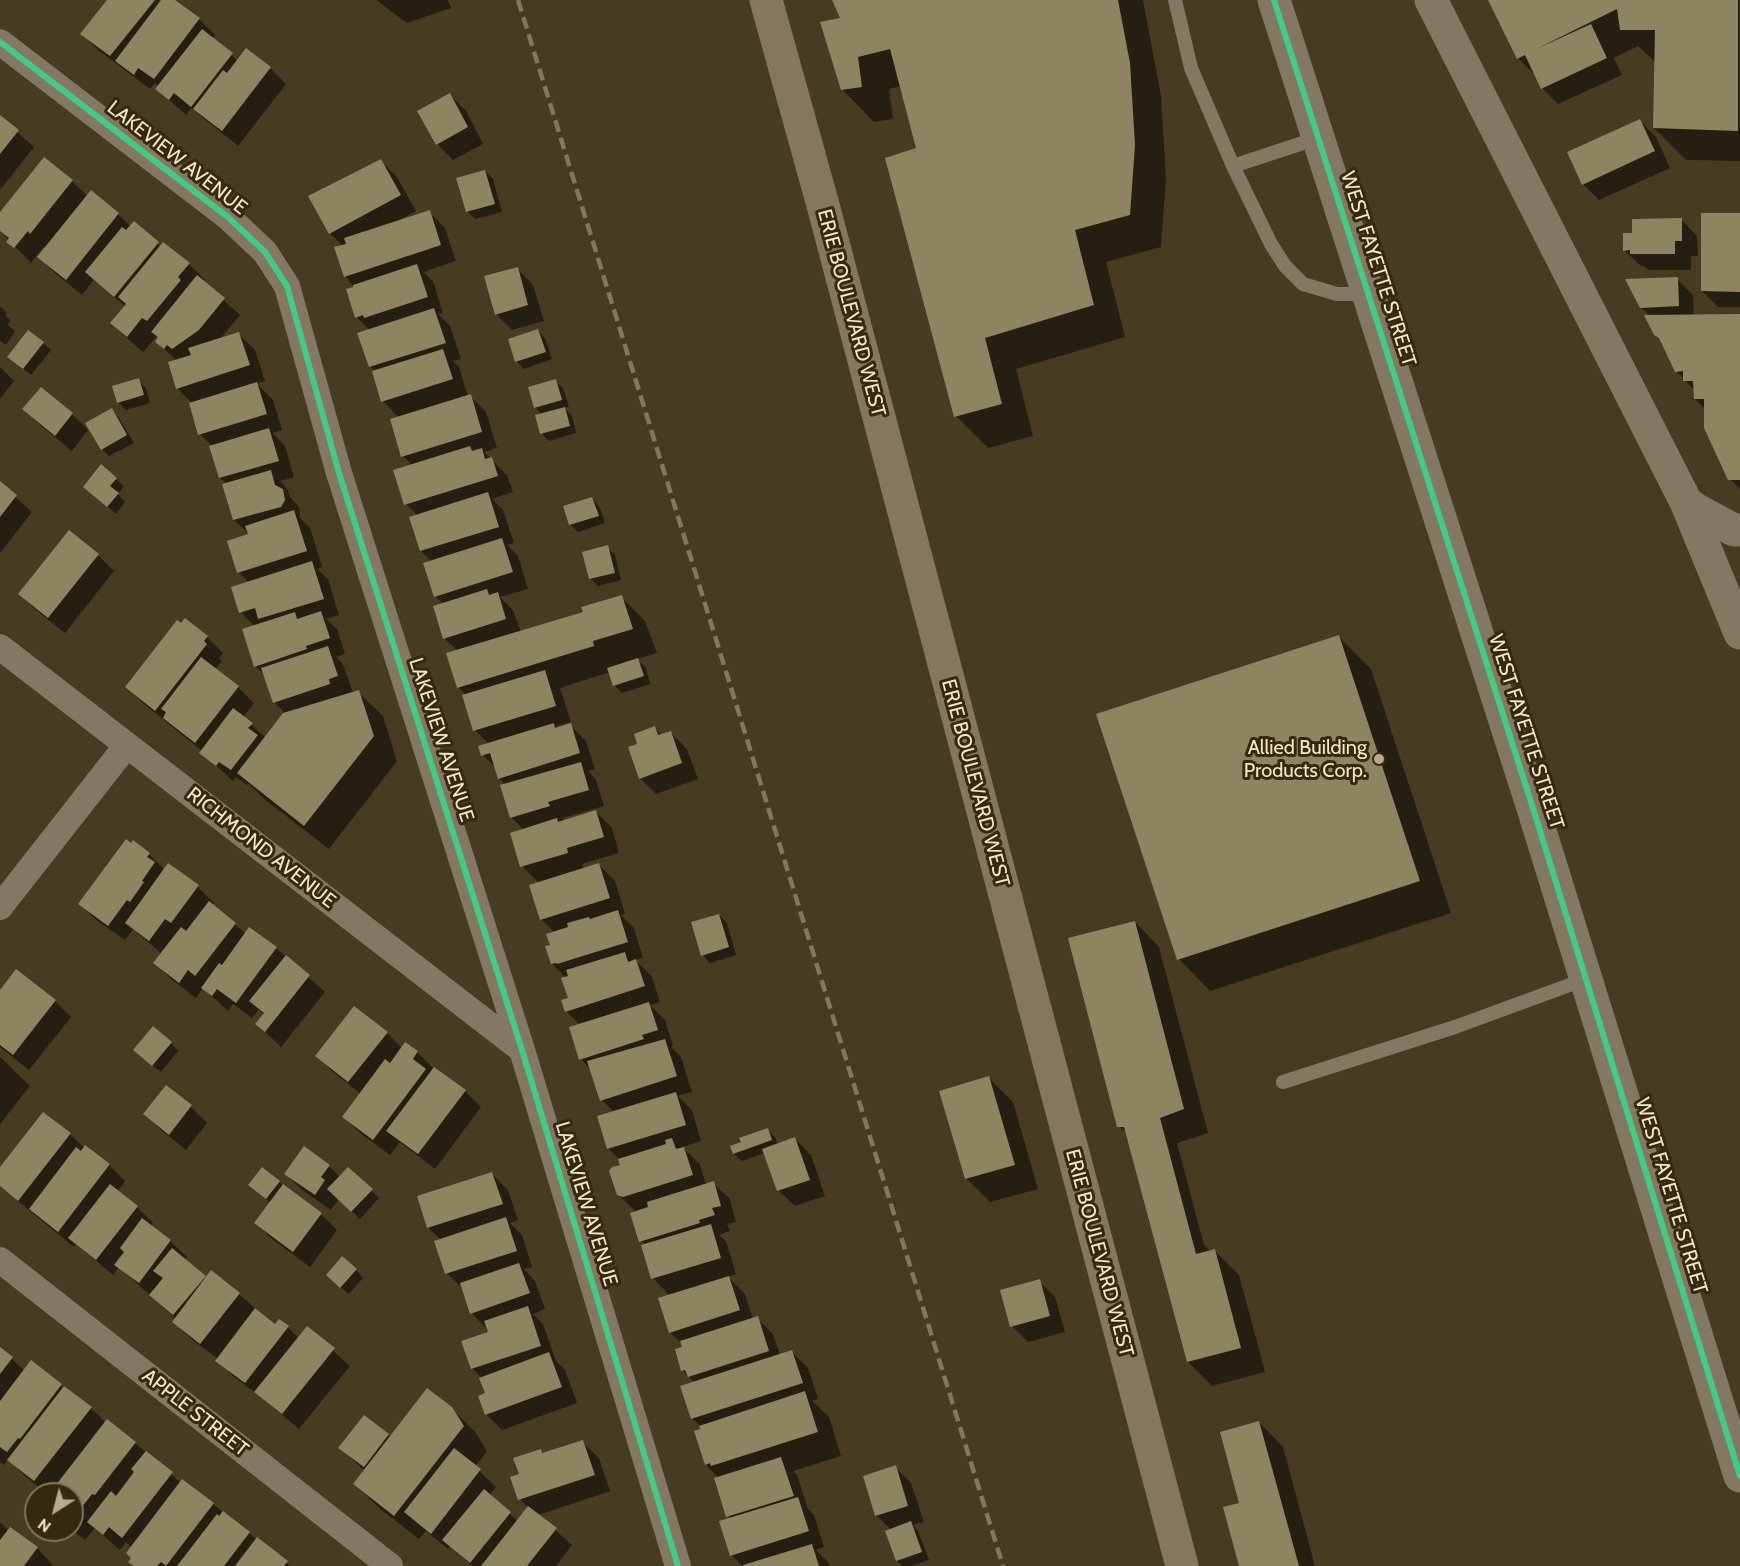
<!DOCTYPE html>
<style>
body{margin:0}
#map{position:relative;width:1740px;height:1566px;overflow:hidden;background:#473b22;font-family:Cabin,sans-serif}
canvas{display:block}
.north{position:absolute;left:24px;top:1482px;width:60px;height:60px;box-sizing:border-box;background:#352910;border:2px solid #82755a;border-radius:50%;rotate:216deg;font-size:16px;font-weight:700;line-height:24px;text-align:center;color:#f6e6c9}
.north::after{content:'';display:block;margin:auto;width:21px;height:27px;background:#b9aa8f;clip-path:polygon(50% 0,100% 100%,50% 72%,0 100%)}
</style>
<div id="map">
<canvas width="1740" height="1566"></canvas>
<div class="north">N</div>
</div>
<script>
const context = document.querySelector('canvas').getContext('2d');
context.lineJoin = 'round';
function fillPath(path, color) { context.fillStyle = color; context.fill(path, 'evenodd'); }
const poly = rows => new Path2D(rows.map(r => 'M' + r).join(''));
function stroke(path, color, width, dash) { context.strokeStyle = color; context.lineWidth = width; context.lineCap = dash ? 'butt' : 'round'; context.setLineDash(dash || []); context.stroke(path); }
function label(font, color, halo, rows, align = 'center') {
  context.font = font + ' Cabin,sans-serif'; context.lineWidth = 6; context.setLineDash([]); context.textBaseline = 'middle'; context.strokeStyle = halo; context.fillStyle = color; for (const [text, x, y, turn = 0] of rows) {
    context.save(); context.translate(x, y); context.rotate((+turn || 0) * Math.PI / 180); context.textAlign = isNaN(turn) ? turn : align; if (halo) context.strokeText(text, 0, 0); context.fillText(text, 0, 0); context.restore();
  }
}
const shadow = poly([
 [109,0,159,0,161,2,163,0,173,0,199,19,215,35,212,39,238,61,270,68,286,84,238,146,191,108,186,115,157,89,159,86,155,83,150,89,98,50,82,34],
 [376,0,448,0,451,8,407,23],
 [834,0,1143,0,1161,96,1166,178,1161,247,1106,262,1125,337,1016,369,1033,436,988,448,956,416,917,149,901,86,889,89,893,119,874,122,842,89,842,19],
 [1490,0,1740,0,1740,161,1686,160,1654,128,1656,61,1654,61,1638,46,1614,58,1622,75,1558,104,1542,88,1536,76,1518,58],
 [450,95,466,111,483,144,453,160,437,144],
 [0,117,34,147,0,190],
 [1640,121,1656,137,1670,168,1599,200,1583,184],
 [381,161,397,177,416,211,401,219,402,221,429,212,445,228,456,261,423,272,433,281,443,313,438,314,450,326,461,359,453,361,459,367,468,397,470,396,486,412,497,448,484,452,507,475,513,492,492,499,503,510,514,543,507,545,518,556,528,589,500,597,513,610,521,632,585,613,621,597,645,621,657,653,637,659,646,668,650,684,622,693,614,685,610,672,560,688,571,722,556,726,558,729,570,725,586,741,595,769,588,771,596,780,604,806,563,818,564,822,596,812,612,828,619,853,582,864,584,870,599,865,615,881,625,914,621,915,634,928,643,958,635,960,652,977,660,1002,650,1005,665,1020,673,1046,671,1047,681,1057,692,1092,678,1096,692,1110,701,1141,682,1147,700,1164,706,1185,713,1183,730,1199,736,1222,727,1224,730,1231,719,1235,726,1241,736,1274,728,1277,745,1294,753,1319,757,1318,773,1334,780,1355,792,1352,808,1368,818,1399,812,1401,829,1417,841,1456,793,1471,797,1475,808,1509,814,1515,824,1547,816,1550,828,1562,829,1566,742,1566,732,1555,731,1519,728,1516,719,1478,706,1465,701,1427,692,1418,695,1383,683,1371,677,1350,684,1348,683,1345,670,1332,670,1296,653,1278,645,1245,641,1241,636,1212,618,1194,622,1166,620,1160,608,1148,614,1112,602,1100,592,1071,581,1059,580,1025,566,1011,570,998,566,978,552,963,551,946,555,933,541,919,539,883,522,866,524,830,511,817,506,785,499,778,497,769,483,755,489,744,475,730,466,695,458,687,458,651,444,638,443,604,435,596,432,562,421,551,418,516,406,504,412,465,403,456,399,418,383,401,375,372,370,366,370,330,356,317,355,288,345,276,343,246,330,233],
 [485,171,493,179,502,212,475,219,468,212,458,179],
 [72,181,88,197,118,214,131,227,134,224,161,247,163,244,189,264,205,280,203,282,240,315,220,339,238,334,255,350,265,381,257,384,273,400,282,430,273,433,285,446,294,477,280,481,287,488,290,497,299,507,300,518,310,528,322,567,317,569,328,579,339,615,326,619,337,629,345,654,336,657,343,664,353,693,358,692,383,716,397,761,329,849,263,798,249,784,247,785,236,777,233,781,201,752,202,751,143,703,127,687,207,637,223,653,219,658,222,661,215,670,238,687,254,703,243,718,266,738,285,713,274,702,265,675,255,666,255,627,241,612,249,583,239,572,250,535,234,520,227,484,220,478,212,446,200,434,192,403,177,388,177,361,157,342,159,338,157,336,143,352,128,339,112,323,126,307,94,279,82,295,55,273,39,257,47,248,44,246,31,263,0,231,0,214],
 [1740,214,1740,307,1718,307,1702,291],
 [1681,219,1697,236,1698,256,1691,256,1691,270,1648,270,1644,266,1641,266,1624,250,1634,234],
 [517,268,533,285,544,321,512,330,496,314],
 [1677,279,1693,295,1694,316,1740,316,1740,489,1730,479,1705,409,1695,399,1695,391,1676,371,1651,317,1641,307],
 [0,306,7,313,5,315,10,320,8,325,15,331,6,345,0,341],
 [537,330,545,338,552,359,524,369,516,361],
 [43,343,51,350,31,375,9,357],
 [0,367,14,381,0,399],
 [138,380,146,388,150,403,126,410,118,402],
 [556,381,563,388,569,407,564,408,572,416,576,433,549,441,541,433,542,415,535,407],
 [41,389,72,414,88,430,72,451,40,425,24,409],
 [112,410,119,418,134,443,109,456,102,449],
 [101,467,124,486,118,494,125,502,116,514,85,487],
 [0,483,32,512,0,553],
 [592,498,599,506,605,523,578,532,571,525,565,507],
 [607,547,615,555,621,580,598,586,590,578],
 [98,555,114,571,65,633,36,610,20,594],
 [1339,637,1371,669,1451,913,1210,991,1179,959],
 [655,728,662,736,671,733,687,749,698,779,656,794,640,778],
 [149,854,165,870,198,887,214,903,212,905,246,934,276,948,325,992,281,1047,257,1024,264,1015,259,1009,252,1018,233,1004,228,1011,203,988,196,998,171,979,155,963,162,954,133,929,125,940,96,920,80,904],
 [719,915,727,923,736,955,710,963,703,955],
 [1135,922,1159,947,1208,1133,1177,1143,1204,1245,1211,1252,1215,1251,1239,1275,1265,1372,1212,1386,1188,1362,1127,1134,1119,1126],
 [0,992,55,1001,71,1017,29,1070,0,1047],
 [387,1033,402,1048,406,1044,417,1052,434,1069,465,1091,481,1107,435,1169,400,1142,390,1155,360,1133,344,1117,361,1094,333,1072,317,1056],
 [171,1043,178,1051,161,1072,143,1058],
 [0,1057,30,1086,0,1124],
 [989,1078,1013,1102,1038,1189,990,1202,966,1178],
 [166,1087,191,1107,207,1123,186,1150,161,1130,145,1114],
 [767,1129,775,1137,778,1145,795,1139,811,1155,825,1196,795,1206,778,1190,765,1153,742,1161,734,1154,732,1147],
 [70,1134,84,1148,85,1147,109,1165,125,1181,117,1192,137,1207,153,1223,151,1226,170,1241,187,1257,184,1260,207,1279,239,1294,275,1326,288,1327,299,1339,308,1328,350,1366,299,1429,262,1398,233,1376,218,1359,190,1338,174,1322,176,1319,119,1267,113,1275,76,1244,74,1247,47,1225,0,1186,0,1170],
 [329,1166,340,1177,348,1169,379,1198,360,1219,339,1199,331,1210,302,1190,286,1174],
 [492,1174,508,1190,518,1220,510,1223,522,1235,532,1267,524,1269,535,1281,545,1309,533,1314,543,1324,556,1361,565,1370,577,1403,502,1430,486,1414,487,1394,482,1378,472,1368,490,1333,472,1313,464,1290,447,1273,441,1240,429,1228,419,1197],
 [279,1182,321,1214,337,1230,310,1267,272,1239,256,1223,271,1203,250,1185],
 [356,1270,363,1278,349,1294,335,1283],
 [1039,1281,1055,1297,1065,1332,1028,1342,1012,1326],
 [0,1348,25,1371,31,1363,91,1408,106,1423,107,1422,135,1443,181,1483,213,1504,290,1566,134,1566,132,1548,126,1542,120,1550,95,1528,85,1540,72,1530,72,1494,48,1494,25,1476,8,1459,4,1465,0,1462],
 [451,1408,476,1433,487,1451,475,1467,496,1487,489,1496,518,1521,528,1508,520,1499,520,1475,540,1451,544,1454,582,1442,599,1458,610,1491,538,1515,572,1545,556,1566,472,1566,450,1546,448,1549,426,1531,419,1539,379,1508,355,1484,365,1471,340,1448,388,1435,390,1437],
 [1259,1422,1283,1447,1315,1566,1240,1566,1241,1504],
 [895,1467,911,1483,924,1522,913,1525,918,1531,929,1560,911,1566,903,1566,897,1561,891,1530,876,1515],
 [0,1522,9,1531,37,1548,53,1565,52,1566,0,1566]
]);
const building = poly([
 [107,0,155,0,110,56,80,34],
 [161,0,175,0,200,18,154,79,138,68,134,75,115,61],
 [832,0,1118,0,1130,63,1135,145,1130,215,1075,230,1094,305,985,338,1002,404,954,417,885,158,916,148,890,49,858,57,862,87,841,90,820,22,840,18],
 [1488,0,1738,0,1738,131,1653,128,1655,30,1620,30,1617,9,1536,49,1591,24,1607,58,1541,89,1525,55,1517,59],
 [202,29,233,53,191,107,174,93,169,100,155,89],
 [246,48,271,67,222,131,193,109,223,70,227,73],
 [450,93,468,127,436,145,417,111],
 [0,115,19,130,0,154],
 [1640,119,1655,151,1582,185,1567,152],
 [44,157,73,180,30,234,28,231,14,248,6,242,9,238,0,231,0,212],
 [381,159,401,195,329,234,308,196],
 [485,170,495,204,466,212,456,178],
 [91,190,119,213,66,280,37,257],
 [430,210,441,245,344,277,334,247,346,244,344,238],
 [1701,213,1740,213,1740,292,1701,291],
 [1682,218,1682,241,1675,241,1675,254,1630,254,1630,250,1623,251,1623,233,1632,233,1632,219],
 [134,221,159,242,114,297,85,272,122,227,126,230],
 [163,242,190,263,178,277,181,280,147,321,142,318,127,337,110,323,126,304,118,297],
 [417,264,428,297,364,318,363,315,355,318,346,289,353,287,353,285],
 [518,267,528,305,495,315,484,276],
 [197,275,225,298,199,330,172,349,167,345,164,349,155,342,158,337,151,332],
 [1678,277,1679,306,1640,308,1625,279],
 [434,308,446,343,369,367,357,333],
 [1740,314,1740,480,1728,480,1704,428,1704,399,1694,399,1693,381,1683,381,1683,371,1675,372,1659,338,1654,335,1644,315],
 [538,329,546,352,515,362,508,339],
 [28,330,44,342,23,369,7,357],
 [239,332,250,365,176,389,168,362,191,355,188,348],
 [443,349,453,379,381,402,372,371],
 [139,378,144,395,117,403,112,386],
 [556,379,562,400,534,408,528,387],
 [257,382,267,414,198,435,189,403],
 [41,387,73,413,55,436,22,409],
 [471,394,482,432,401,457,390,419],
 [565,407,570,426,540,434,535,415],
 [112,408,127,435,101,450,85,423],
 [269,428,279,461,219,478,209,446],
 [470,446,472,451,482,448,485,459,492,457,498,476,404,505,393,470],
 [101,464,117,478,110,486,119,493,107,507,83,487],
 [271,470,275,485,283,489,285,500,281,507,233,520,222,484],
 [0,481,17,495,0,517],
 [488,492,499,527,420,551,409,517],
 [592,497,599,516,569,525,563,506],
 [294,510,307,551,237,573,227,541,248,534,245,526],
 [69,530,99,554,48,618,18,594],
 [502,538,513,572,434,597,423,563],
 [608,545,615,573,589,579,582,552],
 [312,561,324,599,258,619,255,608,239,613,231,587],
 [487,589,489,595,498,592,506,619,443,639,433,606],
 [622,595,633,629,593,641,594,646,457,688,446,653,583,612,581,607],
 [321,611,330,638,306,646,307,649,254,667,242,629,295,612,297,619],
 [185,618,208,636,204,641,207,644,155,711,125,687,177,620,181,623],
 [1339,635,1420,881,1177,960,1096,714],
 [328,646,338,676,329,679,330,684,273,703,261,668],
 [201,657,239,686,195,743,163,718,166,712,161,709],
 [638,658,644,676,613,686,607,668],
 [545,670,556,706,473,731,462,695],
 [359,690,374,736,304,826,237,773,283,713],
 [233,708,253,723,248,728,258,735,231,770,219,762,216,766,199,753],
 [554,723,555,728,571,723,580,753,498,779,490,753,481,756,478,746],
 [655,726,658,735,671,731,682,763,639,779,628,747,637,744,634,734],
 [581,762,589,790,548,802,550,806,510,818,500,785],
 [596,810,604,837,567,848,568,853,520,867,510,833,557,818,558,822],
 [126,839,131,843,133,840,150,853,147,857,155,862,142,881,144,882,130,902,127,900,108,926,78,904],
 [168,863,199,885,171,923,165,919,149,941,125,923],
 [599,863,610,898,540,920,529,885],
 [209,901,236,923,195,976,188,970,179,983,153,963,181,927,186,931],
 [618,910,628,942,557,964,556,963,551,964,545,946,550,945,546,934,568,927,567,923,589,917,590,919],
 [719,914,729,947,701,956,691,922],
 [1135,921,1184,1109,1160,1118,1196,1254,1215,1249,1241,1348,1187,1362,1124,1127,1117,1127,1068,938],
 [249,927,277,947,236,1003,217,989,212,996,201,988,219,963,222,965],
 [625,952,628,962,636,959,645,986,565,1012,561,1000,568,998,561,978,568,976,566,970],
 [286,955,310,975,265,1032,255,1024,264,1013,249,1001],
 [16,969,56,1000,13,1055,0,1045,0,990],
 [649,1002,658,1030,642,1035,644,1039,579,1060,569,1027],
 [354,1006,388,1032,348,1082,315,1056],
 [153,1026,172,1042,152,1066,133,1050],
 [665,1039,677,1076,600,1101,587,1061],
 [405,1042,418,1051,413,1059,426,1069,373,1140,342,1117,385,1059,390,1063],
 [434,1067,466,1090,418,1154,386,1131],
 [989,1076,1015,1165,965,1179,939,1091],
 [166,1085,192,1105,169,1135,143,1114],
 [676,1092,686,1125,607,1149,597,1116],
 [43,1112,71,1133,18,1201,0,1186,0,1167],
 [768,1128,772,1140,733,1154,730,1146,741,1142,739,1138],
 [795,1137,810,1180,777,1191,762,1149],
 [672,1138,676,1149,684,1147,693,1175,623,1197,617,1195,609,1171,612,1167,620,1165,618,1159,666,1144,665,1140],
 [85,1145,110,1164,58,1232,29,1209,76,1147,81,1151],
 [304,1146,330,1165,321,1177,325,1180,315,1195,284,1174],
 [262,1167,280,1181,266,1199,248,1185],
 [348,1167,373,1189,351,1212,327,1189],
 [492,1172,503,1204,427,1228,417,1196],
 [714,1181,721,1206,712,1208,715,1215,699,1220,700,1223,639,1242,630,1213,648,1207,647,1202],
 [110,1184,138,1206,96,1260,68,1238],
 [283,1184,322,1213,293,1252,254,1223],
 [506,1217,517,1251,445,1274,434,1241],
 [142,1218,171,1240,139,1283,114,1265,124,1252,120,1248],
 [711,1224,721,1258,651,1279,641,1245],
 [172,1248,206,1276,173,1315,149,1295,163,1278,153,1271],
 [342,1256,357,1269,340,1288,326,1275],
 [519,1263,530,1293,470,1314,460,1283],
 [211,1270,240,1293,200,1344,172,1322],
 [729,1276,740,1310,669,1333,658,1298],
 [1040,1279,1050,1316,1010,1327,1000,1290],
 [528,1306,541,1346,471,1369,461,1341,488,1332,484,1321],
 [255,1308,275,1324,279,1319,289,1326,245,1383,215,1361],
 [758,1316,769,1351,688,1377,685,1370,681,1371,675,1349,682,1347,680,1341],
 [307,1326,335,1348,282,1414,254,1392],
 [0,1347,13,1357,0,1374],
 [792,1350,803,1383,691,1419,680,1386],
 [549,1352,562,1387,485,1415,478,1396,485,1393,479,1378],
 [31,1360,62,1384,20,1439,18,1438,7,1452,0,1447,0,1401],
 [64,1386,92,1407,34,1481,7,1460],
 [427,1388,452,1407,464,1426,394,1516,353,1484],
 [805,1391,818,1432,711,1466,710,1463,705,1465,694,1431,700,1429,699,1426],
 [364,1415,389,1434,364,1467,338,1448],
 [107,1419,136,1442,95,1495,92,1494,72,1520,72,1494,49,1494],
 [1259,1421,1299,1566,1239,1566,1223,1507,1239,1503,1220,1432],
 [583,1440,595,1475,518,1500,510,1477,519,1474,513,1458,541,1449,542,1453],
 [454,1448,481,1469,431,1534,404,1512],
 [146,1451,173,1472,122,1538,109,1527,103,1535,87,1522,111,1491,116,1496,134,1472,131,1469],
 [781,1457,794,1496,726,1517,714,1478],
 [896,1465,908,1506,875,1516,863,1476],
 [182,1479,214,1503,166,1566,161,1562,157,1566,134,1566,128,1562,131,1558,126,1553],
 [484,1489,511,1512,470,1563,442,1540],
 [798,1497,809,1531,730,1556,719,1521],
 [528,1506,557,1528,527,1566,481,1566],
 [223,1511,250,1532,224,1566,177,1566,217,1514,219,1516],
 [911,1521,922,1552,896,1561,885,1531],
 [10,1527,38,1547,24,1566,0,1566,0,1540],
 [257,1537,288,1561,284,1566,235,1566],
 [812,1544,819,1566,743,1566,743,1565]
]);
const service = poly([
 [1175,0,1191,68,1233,166,1271,244,1285,266,1303,284,1337,294,1368,294],
 [1233,166,1318,138],
 [1283,1082,1455,1027,1586,979]
]);
const minor = poly([
 [0,42,229,218,265,252,287,286,339,473,522,1050,678,1566],
 [0,647,522,1050],
 [0,907,127,745],
 [0,1260,390,1566]
]);
const tertiary = poly([
 [1274,0,1532,805,1740,1476],
 [1431,0,1686,502,1740,633],
 [1686,502,1695,509,1734,530,1740,530]
]);
const secondary = poly([
 [766,0,823,205,1182,1566]
]);
const rail = poly([
 [518,0,1003,1566]
]);
const cycleway = poly([
 [1274,0,1532,805,1740,1476],
 [0,42,229,218,265,252,287,286,339,473,522,1050,678,1566]
]);
const markers = [
 [1379,759,6,"#b9aa8f"]
];
const streetNames = [
 ["LAKEVIEW AVENUE",177,158,38],
 ["WEST FAYETTE STREET",1378,269,72],
 ["ERIE BOULEVARD WEST",851,313,75],
 ["WEST FAYETTE STREET",1526,732,72],
 ["LAKEVIEW AVENUE",441,740,72],
 ["ERIE BOULEVARD WEST",975,783,75],
 ["RICHMOND AVENUE",261,848,38],
 ["WEST FAYETTE STREET",1671,1196,73],
 ["LAKEVIEW AVENUE",586,1204,73],
 ["ERIE BOULEVARD WEST",1099,1253,75],
 ["APPLE STREET",195,1413,38]
];
const poiNames = [
 ["Allied Building",1367,748],
 ["Products Corp.",1367,771]
];
fillPath(shadow, '#0007');
fillPath(building, '#8d8561');
stroke(service, '#837861', 14);
stroke(minor, '#837861', 26);
stroke(tertiary, '#837861', 33);
stroke(secondary, '#85775b', 33);
stroke(rail, '#827763', 4.5, [12, 6]);
stroke(cycleway, '#46c982', 6);
for (const [x, y, r, color] of markers) { const dot = new Path2D(); dot.arc(x, y, r, 0, 2 * Math.PI); context.fillStyle = color; context.fill(dot); stroke(dot, '#352910', 2); }
label('20px', '#f6e6c9', '#352910', streetNames);
label('20px', '#f6e6c9', '#352910', poiNames, 'right');
</script>
